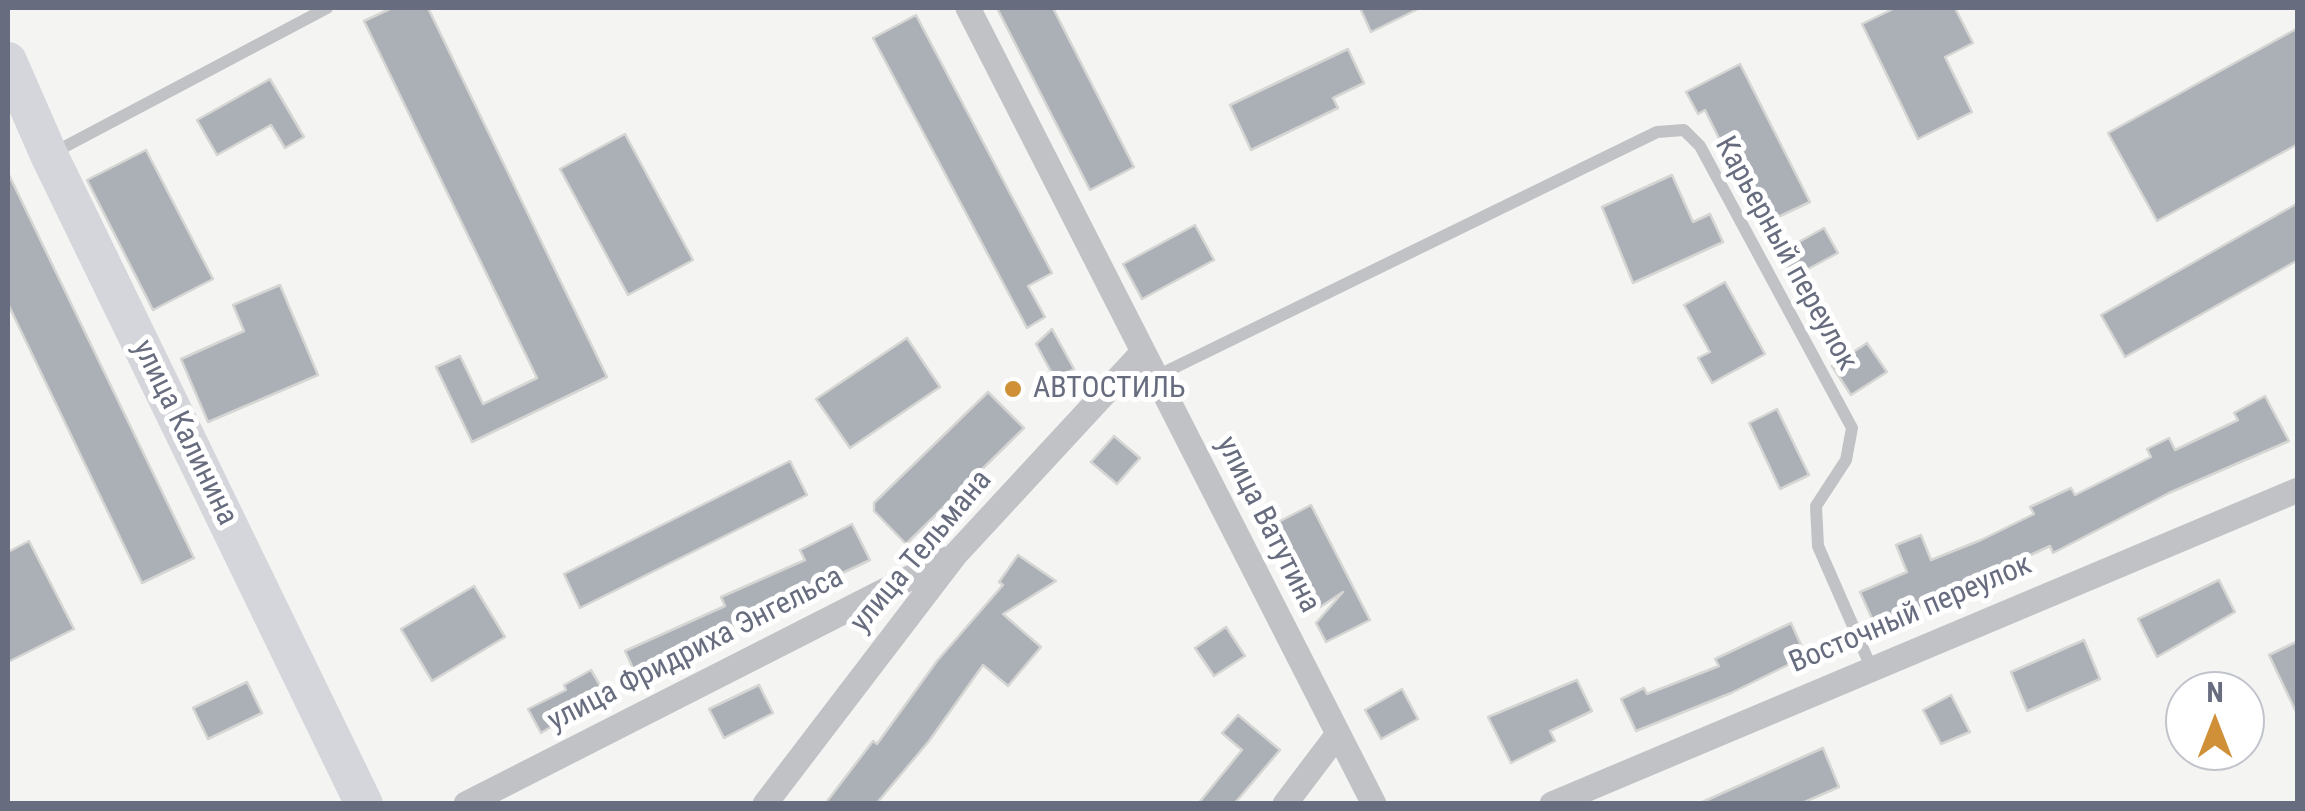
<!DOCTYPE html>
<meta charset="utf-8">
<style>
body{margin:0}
#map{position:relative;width:2305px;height:811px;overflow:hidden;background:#f4f5f2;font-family:"Roboto Condensed",sans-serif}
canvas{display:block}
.frame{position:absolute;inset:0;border:10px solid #676c7f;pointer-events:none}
.north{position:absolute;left:2165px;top:671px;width:100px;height:100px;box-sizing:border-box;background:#fff;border:2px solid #c2c4cc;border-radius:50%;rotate:0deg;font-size:28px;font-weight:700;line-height:40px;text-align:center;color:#676c7f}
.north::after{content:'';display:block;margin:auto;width:35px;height:45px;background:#cf9038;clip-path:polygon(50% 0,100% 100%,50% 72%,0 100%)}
</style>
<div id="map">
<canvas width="2305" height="811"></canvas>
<div class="frame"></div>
<div class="north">N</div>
</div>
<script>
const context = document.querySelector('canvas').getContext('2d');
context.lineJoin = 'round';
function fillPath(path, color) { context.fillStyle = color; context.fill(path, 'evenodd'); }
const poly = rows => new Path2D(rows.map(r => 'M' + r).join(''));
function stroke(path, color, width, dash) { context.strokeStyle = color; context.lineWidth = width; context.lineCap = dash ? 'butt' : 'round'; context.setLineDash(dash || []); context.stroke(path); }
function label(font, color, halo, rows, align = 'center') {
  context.font = font + ' "Roboto Condensed",sans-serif'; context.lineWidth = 10; context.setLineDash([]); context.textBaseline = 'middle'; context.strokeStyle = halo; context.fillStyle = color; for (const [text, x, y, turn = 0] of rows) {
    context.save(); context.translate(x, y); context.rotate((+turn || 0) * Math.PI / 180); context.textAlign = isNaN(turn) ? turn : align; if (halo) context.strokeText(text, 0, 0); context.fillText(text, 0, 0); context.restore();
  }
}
const building = poly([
 [392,8,428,8,607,377,472,442,436,367,460,356,483,404,537,378,364,21,392,8],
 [997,8,1053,8,1134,167,1090,190,997,8],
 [1360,8,1420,8,1371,32,1360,8],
 [1895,8,1955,8,1973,43,1945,57,1972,112,1918,139,1862,24,1895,8],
 [916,15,1052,273,1028,286,1045,317,1027,328,873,38,916,15],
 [2298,28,2298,144,2157,221,2108,133,2298,28],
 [1348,49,1364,83,1333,98,1338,108,1251,150,1230,105,1348,49],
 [1740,64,1810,202,1763,224,1758,224,1744,197,1747,195,1705,110,1698,114,1686,92,1740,64],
 [270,79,304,137,285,148,271,125,217,155,197,120,270,79],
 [625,134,693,260,628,295,560,169,625,134],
 [146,150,213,279,153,310,87,180,146,150],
 [8,173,194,558,142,583,8,304,8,173],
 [1672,175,1693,222,1710,214,1723,242,1633,283,1602,207,1672,175],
 [2298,203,2298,260,2125,357,2101,315,2298,203],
 [1195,225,1214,260,1142,299,1123,264,1195,225],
 [1824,228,1838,253,1793,277,1779,253,1824,228],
 [1725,282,1765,354,1712,383,1698,358,1710,352,1684,305,1725,282],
 [280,285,318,375,208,422,181,359,244,331,233,305,280,285],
 [1052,329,1074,369,1055,379,1036,344,1052,329],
 [907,338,940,387,850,448,816,399,907,338],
 [1867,343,1887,372,1851,395,1832,366,1867,343],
 [988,392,1024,428,906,544,874,511,874,503,988,392],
 [2265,396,2289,441,2169,493,2053,553,2050,546,1946,594,1947,597,1875,625,1860,592,1907,572,1896,545,1921,535,1931,560,1981,540,2034,514,2030,507,2071,488,2075,495,2151,457,2147,449,2169,438,2175,450,2238,420,2234,413,2265,396],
 [1777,409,1809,475,1780,489,1749,423,1777,409],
 [1114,436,1140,458,1117,484,1091,462,1114,436],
 [790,461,807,495,580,608,564,574,790,461],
 [1311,505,1370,620,1326,642,1316,623,1343,592,1311,613,1267,528,1311,505],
 [852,524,870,560,701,640,704,647,637,677,625,651,725,606,721,597,805,560,800,550,852,524],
 [29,541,74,629,8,662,8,552,29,541],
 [1018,555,1056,581,1003,614,1041,647,1008,686,983,665,929,741,876,804,825,804,873,741,877,744,937,661,1003,585,999,582,1018,555],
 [2219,580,2235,612,2157,657,2138,619,2219,580],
 [474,586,505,637,432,681,401,629,474,586],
 [1791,623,1806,656,1731,693,1636,731,1621,699,1644,688,1647,694,1719,666,1715,659,1791,623],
 [1226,627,1245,656,1214,676,1195,648,1226,627],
 [2084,640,2100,679,2027,711,2011,672,2084,640],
 [2298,641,2298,716,2269,655,2298,641],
 [591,670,605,694,541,733,528,709,566,690,564,685,591,670],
 [1577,680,1592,711,1550,731,1555,741,1511,763,1488,717,1577,680],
 [247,682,262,713,208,739,193,708,247,682],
 [759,685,773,713,724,738,709,709,759,685],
 [1402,689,1418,719,1381,739,1365,710,1402,689],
 [1951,695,1970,732,1941,744,1923,710,1951,695],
 [1238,715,1280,750,1234,804,1198,804,1242,750,1222,733,1238,715],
 [1823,748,1839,787,1800,804,1698,804,1823,748]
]);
const lane = poly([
 [51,154,327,8],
 [1155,377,1657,132,1684,130,1700,146,1852,428,1846,460,1816,506,1818,546,1871,667]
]);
const street = poly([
 [968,8,1374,804],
 [466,804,947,559],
 [765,804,956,554,1142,353],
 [1285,804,1338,734],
 [1552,804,2298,490]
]);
const secondary = poly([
 [8,61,49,155,364,804]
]);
const markers = [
 [1013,389,10,"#cf9038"]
];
const streetNames = [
 ["Карьерный переулок",1785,254,61],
 ["улица Калинина",184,433,64],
 ["улица Ватутина",1267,525,63],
 ["улица Тельмана",922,552,-50],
 ["Восточный переулок",1911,615,-23],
 ["улица Фридриха Энгельса",696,650,-27]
];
const poiNames = [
 ["АВТОСТИЛЬ",1033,389]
];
fillPath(building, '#abafb6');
stroke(building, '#d5d6d4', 2.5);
stroke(lane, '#c1c2c6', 12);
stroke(street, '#c1c2c6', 25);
stroke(secondary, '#d5d6db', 38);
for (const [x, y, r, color] of markers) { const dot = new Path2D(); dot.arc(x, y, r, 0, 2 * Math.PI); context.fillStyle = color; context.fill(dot); stroke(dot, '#fff', 4); }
label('30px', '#676c7f', '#fff', streetNames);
label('30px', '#676c7f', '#fff', poiNames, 'left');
</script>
